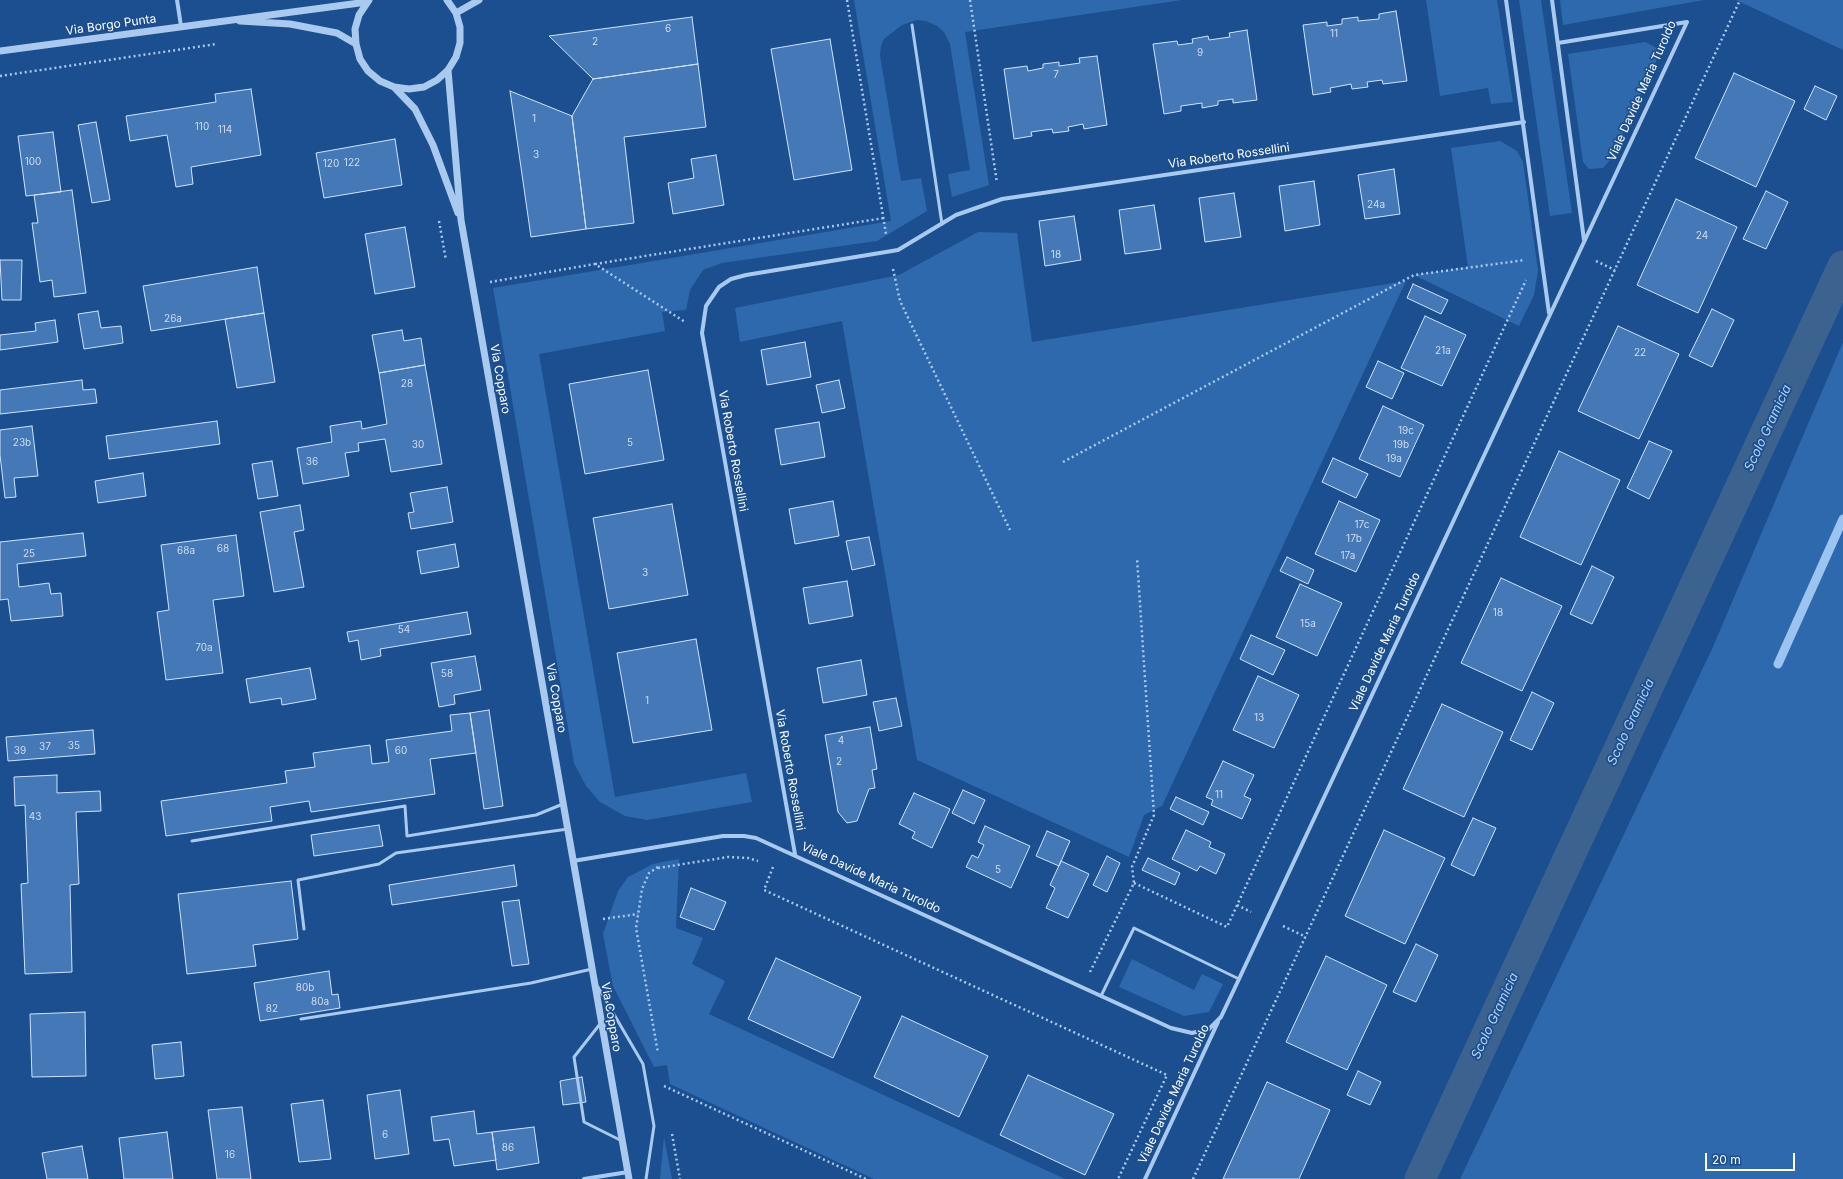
<!DOCTYPE html>
<style>
body{margin:0}
#map{position:relative;width:1843px;height:1179px;overflow:hidden;background:#1b4f8f;font-family:Inter,sans-serif}
canvas{display:block}
.scale{position:absolute;left:1705px;top:1153px;width:90px;height:18px;box-sizing:border-box;border:2px solid #fff;border-top:0;padding-left:5px;font-size:12px;line-height:14px;white-space:nowrap;color:#fff;-webkit-text-stroke:3px #1b4f8f;paint-order:stroke}
</style>
<div id="map">
<canvas width="1843" height="1179"></canvas>
<div class="scale">20 m</div>
</div>
<script>
const context = document.querySelector('canvas').getContext('2d');
context.lineJoin = 'round';
function fillPath(path, color) { context.fillStyle = color; context.fill(path, 'evenodd'); }
const poly = rows => new Path2D(rows.map(r => 'M' + r).join(''));
function stroke(path, color, width, dash) { context.strokeStyle = color; context.lineWidth = width; context.lineCap = dash ? 'butt' : 'round'; context.setLineDash(dash || []); context.stroke(path); }
function label(font, color, halo, rows, align = 'center') {
  context.font = font + ' Inter,sans-serif'; context.lineWidth = 3.5; context.setLineDash([]); context.textBaseline = 'middle'; context.strokeStyle = halo; context.fillStyle = color; for (const [text, x, y, turn = 0] of rows) {
    context.save(); context.translate(x, y); context.rotate((+turn || 0) * Math.PI / 180); context.textAlign = isNaN(turn) ? turn : align; if (halo) context.strokeText(text, 0, 0); context.fillText(text, 0, 0); context.restore();
  }
}
const green = poly([
 [854,0,1182,0,965,32,989,185,952,197,948,174,970,170,950,44,944,32,937,26,926,21,917,20,902,25,884,39,881,46,880,55,901,181,921,178,927,211,877,241,722,263,703,270,690,290,686,310,662,312,665,331,539,354,615,797,746,773,752,802,647,820,625,816,600,802,586,786,574,763,493,288,891,221],
 [1426,0,1497,0,1513,102,1491,104,1488,88,1440,96],
 [1519,0,1541,0,1572,213,1550,216],
 [1560,0,1704,0,1563,25],
 [1736,0,1843,0,1843,50],
 [1645,42,1655,47,1659,52,1655,64,1611,159,1603,168,1589,169,1583,162,1568,54],
 [1500,141,1517,151,1523,162,1538,271,1534,295,1519,326,1414,275,1468,267,1451,148],
 [978,232,1017,233,1032,342,1406,281,1162,806,1144,815,1129,857,917,760,842,321,740,342,735,308,899,275],
 [1843,342,1843,1179,1460,1179,1712,649],
 [679,859,676,928,703,938,692,964,725,981,709,1014,1065,1179,874,1179,670,1084,667,1065,654,1067,613,986,603,934,618,891,628,877,653,864],
 [1132,959,1194,990,1202,974,1223,984,1209,1012,1184,1016,1119,987],
 [664,1137,672,1179,660,1179]
]);
const stream = poly([
 [1778,664,1843,519]
]);
const canal = poly([
 [1420,1179,1843,266]
]);
const building = poly([
 [1396,11,1407,81,1383,84,1382,80,1367,82,1368,87,1352,89,1351,84,1330,88,1331,92,1313,95,1303,25,1327,22,1327,26,1342,24,1342,19,1358,17,1358,21,1379,19,1379,14,1396,11],
 [692,17,698,64,593,79,549,36,692,17],
 [1247,30,1257,100,1233,103,1233,99,1218,101,1218,105,1202,108,1202,103,1181,106,1181,111,1164,114,1153,44,1177,41,1178,45,1193,43,1192,39,1208,36,1209,40,1230,37,1229,33,1247,30],
 [830,39,852,170,794,180,771,49,830,39],
 [1097,56,1107,125,1084,129,1083,124,1068,127,1069,131,1053,133,1052,129,1031,132,1032,136,1014,139,1004,69,1027,66,1028,71,1043,68,1043,64,1059,62,1059,66,1080,63,1079,58,1097,56],
 [698,64,706,127,624,137,634,223,586,229,572,116,593,79,698,64],
 [1734,73,1795,101,1756,187,1695,158,1734,73],
 [1815,86,1837,96,1826,120,1804,109,1815,86],
 [251,89,261,155,191,167,193,184,176,187,167,135,130,141,126,116,216,102,215,94,251,89],
 [510,91,572,116,586,229,531,237,510,91],
 [96,122,110,200,92,203,78,125,96,122],
 [53,132,61,192,26,196,18,136,53,132],
 [395,139,402,185,324,198,316,153,395,139],
 [716,155,724,205,673,214,668,183,694,178,691,159,716,155],
 [1394,169,1400,214,1365,219,1358,175,1394,169],
 [1314,181,1320,225,1285,231,1279,186,1314,181],
 [72,190,86,293,54,297,52,280,40,282,32,223,38,223,34,195,72,190],
 [1766,191,1788,202,1766,249,1743,239,1766,191],
 [1234,193,1241,237,1205,242,1199,198,1234,193],
 [1676,199,1737,227,1698,313,1637,285,1676,199],
 [1154,205,1161,249,1125,254,1119,210,1154,205],
 [1074,216,1081,260,1045,266,1039,221,1074,216],
 [405,227,415,287,375,294,365,234,405,227],
 [0,260,22,260,21,300,2,300,0,260],
 [257,267,264,313,151,331,143,286,257,267],
 [1413,284,1448,300,1441,314,1407,298,1413,284],
 [1712,309,1734,320,1712,367,1689,356,1712,309],
 [98,311,101,328,121,326,123,343,84,349,78,314,98,311],
 [264,313,275,382,237,388,225,319,264,313],
 [1425,316,1466,335,1442,386,1401,368,1425,316],
 [55,320,58,342,0,350,0,335,36,331,35,323,55,320],
 [1618,326,1679,354,1639,439,1578,411,1618,326],
 [402,330,404,341,421,338,425,365,379,373,372,335,402,330],
 [805,342,811,377,767,385,761,350,805,342],
 [1378,361,1404,373,1392,399,1366,387,1378,361],
 [425,365,442,464,391,472,385,439,358,443,359,451,345,453,349,476,303,484,297,448,332,442,330,426,361,421,362,429,387,424,379,373,425,365],
 [648,370,664,460,585,474,569,384,648,370],
 [82,380,83,390,95,389,97,403,0,414,0,390,82,380],
 [839,380,845,408,822,413,816,385,839,380],
 [1383,406,1424,425,1400,477,1359,459,1383,406],
 [217,421,220,444,109,459,106,436,217,421],
 [819,422,825,457,781,465,775,429,819,422],
 [32,426,38,476,14,478,16,497,5,498,0,455,0,430,32,426],
 [1649,441,1672,451,1649,499,1627,488,1649,441],
 [1559,451,1620,480,1581,565,1520,537,1559,451],
 [1333,458,1368,474,1356,498,1322,482,1333,458],
 [272,461,278,496,258,499,252,464,272,461],
 [143,473,146,496,98,503,95,481,143,473],
 [447,487,453,522,411,529,408,513,414,512,410,493,447,487],
 [833,501,839,536,795,544,789,509,833,501],
 [1339,501,1380,520,1356,572,1315,554,1339,501],
 [672,504,688,595,609,609,593,518,672,504],
 [300,505,304,530,294,532,304,587,274,592,260,512,300,505],
 [83,533,86,556,17,564,19,587,49,583,51,594,61,593,63,616,11,621,8,599,0,600,0,542,83,533],
 [236,535,244,596,213,600,223,673,166,680,157,612,169,610,161,545,236,535],
 [869,537,875,565,852,570,846,541,869,537],
 [455,544,459,567,421,574,417,551,455,544],
 [1287,557,1314,570,1308,584,1280,571,1287,557],
 [1592,566,1614,577,1592,624,1570,614,1592,566],
 [1501,578,1562,606,1522,691,1461,663,1501,578],
 [847,581,853,616,809,624,803,588,847,581],
 [1300,584,1342,603,1317,656,1276,637,1300,584],
 [467,612,471,634,380,649,381,656,361,660,358,640,349,642,347,632,467,612],
 [1251,635,1285,650,1273,675,1240,659,1251,635],
 [696,639,712,730,633,743,617,653,696,639],
 [475,656,481,690,454,695,455,704,439,707,431,663,475,656],
 [861,660,867,695,823,703,817,668,861,660],
 [310,668,316,699,282,705,281,698,250,703,246,679,310,668],
 [1258,676,1299,695,1274,748,1233,730,1258,676],
 [1532,692,1554,703,1532,750,1510,740,1532,692],
 [896,698,902,726,879,731,873,702,896,698],
 [1442,704,1503,732,1464,817,1403,789,1442,704],
 [489,710,503,806,484,809,470,713,489,710],
 [470,713,476,753,430,759,435,794,311,812,309,801,270,807,272,821,166,836,161,801,287,783,285,771,315,767,313,753,370,745,372,764,389,762,386,740,452,731,450,715,470,713],
 [870,727,877,769,872,770,875,788,869,789,857,821,847,823,838,812,825,735,870,727],
 [93,730,95,754,8,761,6,737,93,730],
 [1223,761,1254,775,1244,796,1251,799,1242,819,1211,805,1213,800,1206,797,1223,761],
 [57,775,57,793,100,791,101,811,76,812,79,884,70,885,72,972,25,974,21,884,28,883,25,805,15,806,14,777,57,775],
 [963,790,985,800,974,824,952,813,963,790],
 [914,793,950,809,932,848,912,838,915,832,899,824,914,793],
 [1176,797,1209,812,1203,825,1170,809,1176,797],
 [1473,818,1496,828,1474,876,1451,865,1473,818],
 [379,825,383,846,314,856,311,835,379,825],
 [985,826,1030,846,1011,888,966,867,972,855,978,858,984,845,978,842,985,826],
 [1186,830,1211,842,1209,847,1225,854,1216,874,1200,866,1197,871,1172,859,1186,830],
 [1384,830,1445,858,1405,944,1345,916,1384,830],
 [1047,831,1070,841,1059,866,1036,856,1047,831],
 [1107,856,1120,863,1107,892,1093,885,1107,856],
 [1148,858,1180,873,1175,885,1142,870,1148,858],
 [1061,861,1089,874,1068,918,1046,908,1055,888,1050,885,1061,861],
 [514,865,517,886,392,905,389,885,514,865],
 [291,881,298,939,253,945,256,966,187,974,178,894,291,881],
 [691,888,726,902,714,930,680,917,691,888],
 [519,900,529,964,512,966,502,902,519,900],
 [1416,944,1438,955,1416,1002,1393,992,1416,944],
 [1326,956,1387,985,1347,1070,1286,1042,1326,956],
 [776,958,861,997,833,1058,748,1019,776,958],
 [329,971,332,995,338,994,340,1008,260,1021,254,983,329,971],
 [85,1012,86,1076,32,1077,30,1014,85,1012],
 [902,1016,988,1056,959,1117,874,1077,902,1016],
 [181,1042,184,1076,155,1079,152,1045,181,1042],
 [1358,1071,1381,1082,1370,1105,1347,1095,1358,1071],
 [1028,1075,1114,1114,1085,1175,1000,1135,1028,1075],
 [582,1077,586,1102,563,1105,560,1081,582,1077],
 [1267,1082,1330,1110,1299,1179,1223,1179,1267,1082],
 [400,1090,409,1154,375,1159,367,1095,400,1090],
 [323,1100,331,1159,299,1162,291,1104,323,1100],
 [242,1107,251,1179,217,1179,208,1110,242,1107],
 [474,1111,477,1134,492,1132,496,1160,454,1166,449,1139,434,1141,431,1117,474,1111],
 [534,1127,539,1163,497,1170,492,1132,534,1127],
 [167,1132,173,1179,124,1179,119,1138,167,1132],
 [82,1146,88,1179,47,1179,42,1153,82,1146]
]);
const path = poly([
 [847,0,886,234],
 [970,0,997,183],
 [0,76,217,44],
 [439,221,446,260],
 [1596,261,1615,270],
 [595,264,884,218],
 [893,269,900,301,1010,530],
 [490,282,595,264,685,322],
 [1063,462,1414,275,1525,260],
 [658,867,649,873,642,889,636,928,658,1053],
 [773,867,764,890,1167,1075,1118,1179],
 [658,868,728,857,748,858,758,861],
 [1134,883,1227,927,1526,280],
 [1237,905,1251,912],
 [603,919,638,914],
 [1283,926,1306,937],
 [1090,972,1134,883,1132,867,1154,815,1137,558],
 [664,1086,866,1179],
 [672,1134,680,1179],
 [1193,1179,1740,0]
]);
const service = poly([
 [912,25,942,224],
 [192,841,405,806,407,836,536,815,563,804],
 [304,929,298,880,379,864,396,853,568,829],
 [598,987,643,1064,654,1126,646,1179],
 [1101,996,1134,928,1239,979],
 [301,1019,531,983,592,969],
 [600,1024,574,1057,584,1122,622,1141]
]);
const minor = poly([
 [177,0,181,26],
 [1506,0,1549,313],
 [1552,0,1584,240],
 [1558,43,1687,22],
 [795,854,702,333,706,306,719,287,731,279,746,275,898,250,956,215,1002,199,1524,122],
 [573,861,723,836,744,836,756,838,1171,1028,1192,1033,1209,1029,1221,1017,1239,979,1687,22],
 [584,1179,628,1172],
 [1145,1179,1218,1022]
]);
const tertiary = poly([
 [369,0,359,15,355,29,356,44,360,59,368,71,380,81,394,87,409,89,424,87,437,80,448,70,456,57,460,43,460,27,456,13,447,0],
 [456,13,479,0],
 [240,21,290,24,337,33,356,44],
 [0,51,367,2],
 [448,70,461,220,629,1179],
 [394,87,415,109,433,145,458,213]
]);
const numberNames = [
 ["6",668,29],
 ["11",1334,34],
 ["2",595,42],
 ["9",1200,53],
 ["7",1056,75],
 ["1",534,119],
 ["110",202,127],
 ["114",225,130],
 ["3",536,155],
 ["100",33,162],
 ["122",352,163],
 ["120",331,164],
 ["24a",1376,205],
 ["24",1702,236],
 ["18",1056,255],
 ["26a",173,319],
 ["21a",1443,351],
 ["22",1640,353],
 ["28",407,384],
 ["19c",1406,431],
 ["23b",22,443],
 ["5",630,443],
 ["30",418,445],
 ["19b",1401,445],
 ["19a",1394,459],
 ["36",312,462],
 ["17c",1362,525],
 ["17b",1354,539],
 ["68",223,549],
 ["68a",186,551],
 ["25",29,554],
 ["17a",1348,556],
 ["3",645,573],
 ["18",1498,613],
 ["15a",1308,624],
 ["54",404,630],
 ["70a",204,648],
 ["58",447,674],
 ["1",647,701],
 ["13",1259,718],
 ["4",841,741],
 ["35",74,746],
 ["37",45,747],
 ["39",20,751],
 ["60",401,751],
 ["2",839,762],
 ["11",1219,795],
 ["43",35,817],
 ["5",998,870],
 ["80b",305,988],
 ["80a",320,1002],
 ["82",272,1009],
 ["6",385,1135],
 ["86",508,1148],
 ["16",230,1155]
];
const streetNames = [
 ["Via Borgo Punta",111,25,-8],
 ["Viale Davide Maria Turoldo",1642,91,-66],
 ["Via Roberto Rossellini",1229,156,-8],
 ["Via Copparo",500,379,80],
 ["Via Roberto Rossellini",733,451,80],
 ["Viale Davide Maria Turoldo",1385,642,-65],
 ["Via Copparo",556,698,80],
 ["Via Roberto Rossellini",790,770,80],
 ["Viale Davide Maria Turoldo",871,878,25],
 ["Via Copparo",611,1017,80],
 ["Viale Davide Maria Turoldo",1174,1094,-65]
];
const waterNames = [
 ["Scolo Gramicia",1768,428,-65],
 ["Scolo Gramicia",1631,722,-65],
 ["Scolo Gramicia",1495,1016,-65]
];
fillPath(green, '#2e69ad');
stroke(stream, '#9cc4f0', 9);
stroke(canal, '#3c6290', 31);
fillPath(building, '#4478b7');
stroke(building, '#cfe3fa', 1);
stroke(path, '#a9c9ee', 2.5, [2, 3]);
stroke(service, '#a9c9ee', 3);
stroke(minor, '#a9c9ee', 4);
stroke(tertiary, '#a9c9ee', 7);
label('10px', '#d0dded', null, numberNames);
label('12px', '#fff', '#1b4f8f', streetNames);
label('italic 13px', '#b5d3f5', '#1b4f8f', waterNames);
</script>
